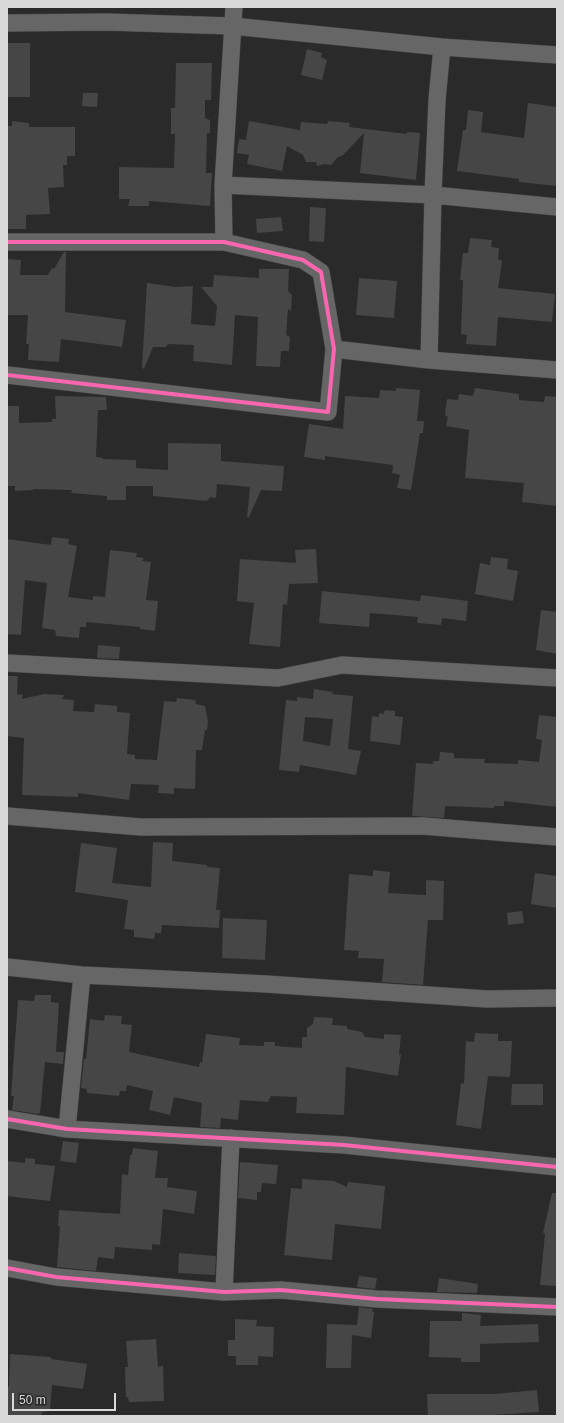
<!DOCTYPE html>
<style>
body{margin:0}
#map{position:relative;width:564px;height:1423px;overflow:hidden;background:#2a2a2a;font-family:Arial,sans-serif}
canvas{display:block}
.frame{position:absolute;inset:0;border:8px solid #d7d8d7;pointer-events:none}
.scale{position:absolute;left:12px;top:1393px;width:104px;height:18px;box-sizing:border-box;border:2px solid #d7d8d7;border-top:0;padding-left:5px;font-size:12px;line-height:14px;white-space:nowrap;color:#d7d8d7;-webkit-text-stroke:3px #292b29;paint-order:stroke}
</style>
<div id="map">
<canvas width="564" height="1423"></canvas>
<div class="frame"></div>
<div class="scale">50 m</div>
</div>
<script>
const context = document.querySelector('canvas').getContext('2d');
context.lineJoin = 'round';
function fillPath(path, color) { context.fillStyle = color; context.fill(path, 'evenodd'); }
const poly = rows => new Path2D(rows.map(r => 'M' + r).join(''));
function stroke(path, color, width, dash) { context.strokeStyle = color; context.lineWidth = width; context.lineCap = dash ? 'butt' : 'round'; context.setLineDash(dash || []); context.stroke(path); }
const building = poly([
 [7,43,30,43,30,97,7,97],
 [307,49,322,53,321,57,327,60,322,80,301,75],
 [176,63,212,63,211,100,205,100,205,118,210,120,210,133,207,133,206,173,212,173,210,206,149,201,149,206,128,206,130,199,119,199,119,167,174,168,175,134,171,134,171,108,175,108],
 [83,93,98,93,97,107,82,106],
 [528,103,557,107,557,186,519,182,519,179,457,171,463,130,466,130,468,110,483,112,481,132,524,138],
 [12,121,29,123,29,127,75,127,75,156,67,156,67,165,63,165,64,187,48,188,50,214,26,215,26,229,7,229,7,126,12,126],
 [249,121,300,130,301,122,327,124,328,121,350,123,349,127,407,134,407,132,420,133,416,180,360,173,364,133,343,155,337,158,331,165,325,164,317,166,316,162,306,162,303,155,287,146,282,171,247,164,249,155,237,153,239,139,246,140],
 [310,207,326,208,324,242,309,241],
 [281,217,283,231,257,233,256,219],
 [470,238,492,240,491,247,499,248,498,259,502,261,498,288,555,294,552,322,498,317,496,346,466,344,467,335,461,334,463,280,460,280,463,253,468,253],
 [64,252,66,252,65,312,126,320,122,347,61,339,59,362,28,360,29,344,26,344,28,315,7,315,7,259,21,260,20,275,48,275,52,268,54,269],
 [259,269,289,269,288,291,292,295,291,311,288,309,286,335,290,337,289,351,281,351,280,367,256,366,258,317,235,315,232,365,193,361,194,345,168,344,166,347,153,347,144,369,142,368,147,283,175,287,193,286,191,324,215,326,217,306,201,287,213,287,214,275,259,278],
 [359,278,397,281,394,318,356,315],
 [396,388,420,390,417,421,424,421,423,433,420,433,411,490,397,488,400,475,392,473,393,465,325,456,325,460,304,457,309,424,343,429,345,396,379,398,380,390,396,391],
 [475,388,519,394,519,400,544,402,545,396,557,397,557,506,522,502,524,483,465,478,469,430,446,426,448,417,445,415,447,399,458,400,459,394,473,396],
 [55,396,106,397,107,410,98,410,96,457,103,458,103,459,136,460,136,468,168,470,168,443,221,444,221,461,284,466,282,491,261,490,249,517,247,517,250,487,217,484,216,498,210,497,207,501,153,496,153,486,126,486,126,500,107,500,107,496,71,493,72,490,33,489,33,490,15,491,15,486,7,486,7,406,19,406,19,423,52,422,52,419,56,419],
 [52,537,69,539,68,544,77,546,68,597,93,600,93,596,105,597,110,550,137,553,136,557,144,558,142,561,151,562,146,600,158,601,155,631,140,629,140,627,86,622,86,627,80,627,79,638,56,636,55,630,42,628,47,583,25,580,21,635,7,634,7,539,51,545],
 [316,549,318,583,289,584,287,605,283,604,280,647,249,644,254,603,237,601,240,559,296,563,295,550],
 [491,557,508,559,507,569,518,571,513,601,475,594,480,563,490,565],
 [322,591,420,601,421,595,468,601,466,621,442,618,441,625,417,623,418,617,370,613,369,627,319,623],
 [541,610,557,612,557,654,536,650],
 [98,645,120,647,119,659,97,658],
 [7,676,18,676,17,694,23,695,22,699,44,694,64,695,62,699,74,700,73,711,94,712,95,704,117,706,117,712,130,713,127,754,135,755,135,759,157,760,164,701,176,702,177,698,195,700,196,704,205,706,208,722,207,730,205,730,202,750,196,750,195,789,174,788,174,794,158,793,159,785,131,784,129,800,78,793,78,797,22,795,24,738,7,736],
 [314,689,333,692,332,694,353,696,348,749,361,751,356,775,300,765,299,772,279,770,286,700,297,701,297,697,313,699],
 [305,717,333,719,330,746,303,741],
 [385,710,395,711,395,716,403,717,400,745,370,741,372,716,379,717,379,713,384,714],
 [539,715,557,717,557,807,504,801,504,806,494,806,494,808,445,806,444,818,412,816,416,763,433,764,433,761,439,761,440,752,454,753,454,758,485,759,484,763,518,764,518,760,539,762,542,740,536,739],
 [153,842,173,843,172,861,207,865,207,867,220,868,216,910,220,910,219,928,162,925,161,933,155,933,154,939,134,937,134,930,124,929,128,900,75,892,81,843,117,848,112,883,151,887],
 [373,870,390,872,388,893,426,895,426,880,444,881,443,920,428,920,423,985,382,982,384,959,358,958,359,951,344,950,349,874,373,876],
 [535,873,557,876,557,908,531,904],
 [522,911,524,923,508,925,507,913],
 [223,918,267,920,265,960,222,958],
 [35,995,51,995,51,1002,59,1003,56,1052,64,1052,63,1064,45,1062,40,1113,37,1114,12,1110,14,1096,11,1096,18,1000,34,1001],
 [105,1015,122,1016,121,1024,132,1025,129,1052,199,1067,200,1062,202,1063,206,1034,240,1038,239,1045,264,1046,264,1042,275,1042,275,1046,302,1048,302,1037,307,1037,307,1028,313,1024,314,1017,333,1018,332,1025,347,1026,347,1029,362,1032,365,1037,384,1039,384,1034,401,1035,399,1055,401,1054,398,1076,346,1067,344,1115,296,1113,297,1097,271,1096,268,1102,240,1100,238,1120,221,1118,220,1128,200,1127,202,1103,174,1097,170,1115,149,1110,153,1091,127,1085,126,1091,120,1091,119,1096,87,1093,87,1089,81,1088,84,1059,86,1059,90,1019,104,1021],
 [475,1033,498,1034,498,1041,512,1041,510,1077,488,1076,481,1129,456,1125,461,1083,464,1084,466,1041,474,1042],
 [512,1084,543,1084,543,1105,511,1105],
 [63,1141,79,1143,76,1163,60,1161],
 [133,1148,158,1151,155,1178,168,1178,167,1187,197,1191,194,1214,163,1209,160,1245,152,1244,152,1250,115,1247,114,1259,98,1257,96,1271,57,1267,60,1226,58,1226,59,1210,120,1214,122,1174,128,1175,130,1155,132,1155],
 [25,1158,35,1159,35,1164,55,1166,50,1201,7,1196,7,1161,25,1163],
 [240,1162,278,1165,276,1184,262,1183,261,1192,257,1192,257,1200,238,1198],
 [302,1179,334,1181,347,1187,348,1182,385,1186,381,1229,335,1224,332,1260,284,1255,291,1188,302,1189],
 [552,1193,557,1193,557,1286,540,1285,545,1234,543,1233],
 [179,1253,216,1256,215,1275,178,1273],
 [359,1276,377,1278,375,1289,357,1287],
 [439,1278,478,1284,477,1293,437,1292],
 [359,1307,373,1309,372,1312,374,1312,371,1338,352,1335,351,1368,326,1368,327,1324,357,1325],
 [462,1313,481,1315,480,1326,538,1324,539,1342,480,1344,480,1362,461,1362,461,1358,429,1357,430,1321,462,1321],
 [235,1319,257,1320,256,1326,274,1327,273,1357,258,1356,258,1365,236,1365,236,1356,228,1356,228,1340,235,1340],
 [156,1339,158,1367,163,1366,164,1401,129,1402,128,1397,126,1397,125,1367,128,1367,126,1341],
 [10,1354,51,1357,51,1359,87,1364,83,1389,52,1385,50,1411,42,1412,41,1416,7,1416,7,1386,9,1387],
 [537,1390,539,1412,477,1416,428,1416,427,1394,494,1394]
]);
const minor = poly([
 [7,23,107,22,232,26,442,47,557,55],
 [223,185,433,195,557,207],
 [7,242,224,242,303,260,321,272,334,349,328,412,7,375],
 [224,242,223,185,234,7],
 [334,349,429,360,557,370],
 [429,360,433,195,437,100,442,47],
 [7,663,278,678,342,665,557,678],
 [7,816,141,827,423,826,557,837],
 [7,967,82,975,266,984,487,999,557,998],
 [7,1119,67,1129,344,1145,557,1167],
 [67,1129,82,975],
 [7,1268,56,1277,224,1292,281,1290,377,1299,557,1307],
 [224,1292,231,1138]
]);
const cycleway = poly([
 [7,242,224,242,303,260,321,272,334,349,328,412,7,375],
 [7,1119,67,1129,344,1145,557,1167],
 [7,1268,56,1277,224,1292,281,1290,377,1299,557,1307]
]);
fillPath(building, '#454645');
stroke(minor, '#464646', 18);
stroke(minor, '#656665', 17);
stroke(cycleway, '#f766af', 4);
</script>
